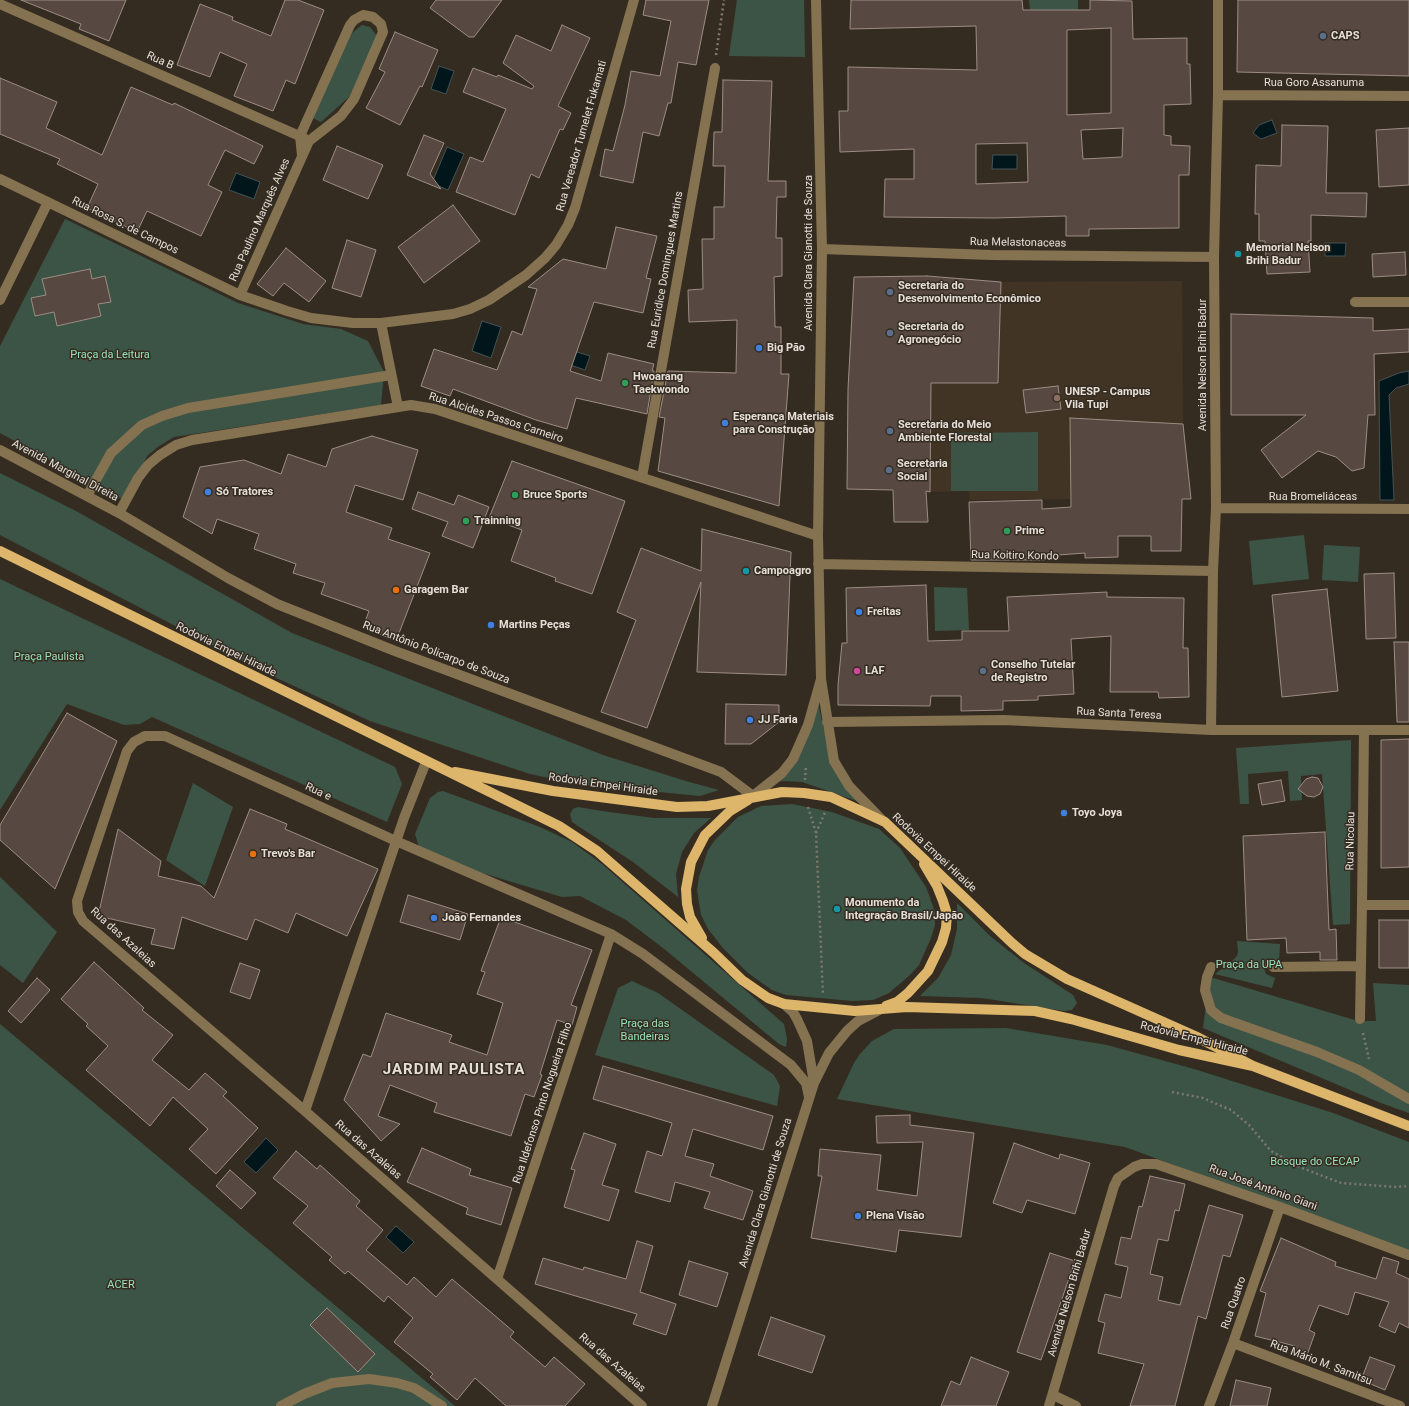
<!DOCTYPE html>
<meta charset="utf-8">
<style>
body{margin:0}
canvas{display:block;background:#352c21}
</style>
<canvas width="1409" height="1406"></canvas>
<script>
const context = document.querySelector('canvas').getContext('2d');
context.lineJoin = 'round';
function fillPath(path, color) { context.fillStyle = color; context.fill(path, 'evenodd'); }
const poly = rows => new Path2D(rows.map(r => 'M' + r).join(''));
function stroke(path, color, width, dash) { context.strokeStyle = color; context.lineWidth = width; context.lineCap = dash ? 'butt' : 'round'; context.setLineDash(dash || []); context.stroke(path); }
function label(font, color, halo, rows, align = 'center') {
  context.font = font + ' Roboto,sans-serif'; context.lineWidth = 3; context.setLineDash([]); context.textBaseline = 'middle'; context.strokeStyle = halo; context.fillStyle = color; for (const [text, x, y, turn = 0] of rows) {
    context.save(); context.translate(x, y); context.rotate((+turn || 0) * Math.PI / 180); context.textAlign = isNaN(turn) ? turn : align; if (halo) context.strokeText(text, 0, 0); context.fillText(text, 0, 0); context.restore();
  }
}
const built = poly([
 [1182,281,1183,424,1070,419,1070,499,970,500,969,491,930,492,931,383,998,383,1001,282]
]);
const green = poly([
 [737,0,804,0,805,57,729,56],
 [1029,0,1078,0,1078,10,1030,10],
 [362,25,370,27,377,36,350,96,321,122,313,118,352,33],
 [65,219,238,303,303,324,341,329,368,341,384,372,381,405,174,437,159,446,148,455,122,499,0,433,0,346],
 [1038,432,1038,491,951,491,951,433],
 [0,473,76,511,292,633,603,755,689,782,719,790,700,796,577,784,530,774,370,721,268,674,0,535],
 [1304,535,1309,579,1253,585,1249,541],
 [1324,545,1360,547,1358,582,1322,580],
 [0,579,395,767,402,784,387,822,152,717,140,724,124,725,67,704,0,810],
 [934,587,967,588,969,630,935,631],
 [818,703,828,748,857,801,802,782,783,781,774,783],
 [1351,740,1350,924,1333,925,1322,774,1301,776,1302,800,1290,801,1288,771,1248,774,1249,804,1240,804,1236,748],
 [193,783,233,807,205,886,166,860],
 [443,791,540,827,572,842,602,864,784,1024,787,1039,786,1047,779,1044,663,948,626,920,580,896,562,897,429,857,419,847,415,834,430,798,438,792],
 [792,804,832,812,879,829,900,848,926,887,935,912,935,925,931,938,919,965,910,975,889,993,873,1000,852,1001,786,995,772,990,748,973,723,948,708,929,701,915,697,890,699,877,708,850,715,840,738,817,761,806],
 [578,807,602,811,654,818,711,818,694,833,682,852,676,874,678,897,633,862,572,822,570,814,573,809],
 [0,877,57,932,23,983,0,965],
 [957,903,990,936,1024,963,1073,995,1077,1003,1072,1010,1064,1011,982,998,920,996,938,978,951,955,957,929],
 [1237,941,1280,944,1279,961,1270,961,1264,968,1266,974,1275,978,1272,988,1215,974,1230,963,1237,956,1238,952],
 [1210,977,1358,1021,1376,1021,1373,983,1409,985,1409,1113,1381,1103,1203,1028],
 [632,981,658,993,774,1075,780,1086,777,1106,595,1055,618,988],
 [0,1024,455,1406,0,1406],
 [1006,1028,1107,1045,1194,1069,1333,1113,1409,1142,1409,1251,1125,1147,837,1099,854,1063,860,1054,872,1041,894,1029]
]);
const water = poly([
 [439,66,454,71,446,94,431,89,439,66],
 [1272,120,1277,133,1261,139,1253,133,1259,125,1272,120],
 [447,147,464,154,448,190,432,183,447,147],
 [993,155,1017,155,1017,169,992,169,993,155],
 [236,173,260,182,254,199,229,190,236,173],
 [1325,243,1346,243,1345,256,1325,256,1325,243],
 [482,321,501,327,491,358,472,351,482,321],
 [564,348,590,356,585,370,559,361,564,348],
 [1409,371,1409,384,1396,388,1389,395,1394,500,1380,500,1379,381,1399,373,1409,371],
 [266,1138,278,1150,256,1173,244,1162,266,1138],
 [396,1226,414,1242,403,1253,386,1237,396,1226]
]);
const building = poly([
 [21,0,126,0,109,41,79,29,81,24,21,0],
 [285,0,298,0,324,10,295,84,286,80,273,111,234,96,247,64,220,52,210,77,177,65,200,4,233,17,232,20,271,36,285,0],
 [436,0,502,0,474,37,469,37,430,8,436,0],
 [646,0,709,0,696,65,678,62,671,103,668,103,659,136,643,132,633,183,600,176,605,149,613,151,625,105,631,71,660,76,671,21,643,15,646,0],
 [851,0,1022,0,1023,10,1090,10,1090,0,1132,1,1133,39,1187,38,1187,64,1190,64,1191,104,1164,105,1164,135,1171,136,1171,145,1190,146,1189,175,1179,175,1179,228,1089,229,1089,236,1066,236,1066,216,994,218,884,217,885,179,914,179,914,149,840,152,839,111,848,111,848,67,977,70,976,26,850,29,851,0],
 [1111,28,1111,113,1067,115,1067,30,1111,28],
 [1123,128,1122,157,1083,159,1081,130,1123,128],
 [1027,143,1028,182,976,184,976,144,1027,143],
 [1238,0,1409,0,1409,76,1237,72,1238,0],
 [562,25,590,38,558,106,571,113,563,130,560,129,539,178,531,174,515,215,456,192,470,157,483,162,506,109,463,92,473,68,497,77,498,75,532,89,534,86,503,63,516,35,551,51,562,25],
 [395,32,438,50,422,87,420,86,400,125,366,108,385,72,379,69,395,32],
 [0,78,57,102,46,128,102,155,131,87,173,105,174,103,263,146,254,164,225,150,208,185,222,192,201,236,147,211,137,232,87,208,98,184,57,164,60,159,0,134,0,78],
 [723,80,772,81,768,181,786,181,786,197,777,197,776,238,782,238,782,276,774,277,775,327,781,327,781,374,789,374,779,506,658,471,665,418,659,417,668,371,736,373,737,320,689,322,688,290,703,289,702,239,714,239,714,207,724,207,725,166,713,166,714,132,722,132,723,80],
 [1282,125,1328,126,1326,193,1367,193,1366,217,1311,215,1311,241,1308,241,1310,272,1267,274,1265,241,1259,241,1259,214,1255,214,1256,165,1281,166,1282,125],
 [1409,128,1409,185,1379,187,1376,130,1409,128],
 [424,135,444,143,430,174,441,189,407,175,424,135],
 [337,146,383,165,368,199,323,180,337,146],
 [453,205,480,241,424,283,398,247,453,205],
 [616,227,657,236,646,278,651,279,643,313,594,302,570,371,601,381,608,353,654,364,652,371,654,371,647,414,576,398,567,429,536,420,453,389,450,396,421,386,434,349,497,370,512,331,522,335,537,289,528,287,563,259,606,269,616,227],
 [347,240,376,250,361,297,332,288,347,240],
 [286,248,326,281,309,302,284,283,273,296,257,284,286,248],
 [1405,252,1406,275,1373,277,1372,254,1405,252],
 [90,269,92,279,105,276,111,302,98,304,101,316,57,326,54,312,35,316,31,298,46,295,42,279,90,269],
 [927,276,1001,282,998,383,931,383,930,492,926,491,928,522,894,522,893,490,847,489,848,389,854,277,927,276],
 [1231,314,1373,318,1373,331,1409,329,1409,352,1374,354,1375,415,1368,415,1364,468,1352,471,1336,457,1318,451,1282,478,1261,450,1306,415,1231,415,1231,314],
 [1058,386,1061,409,1026,413,1023,390,1058,386],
 [1070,418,1183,424,1191,499,1182,499,1181,551,1151,551,1151,536,1118,536,1118,557,1085,558,1085,553,1045,556,1045,560,971,560,969,502,1042,500,1042,509,1071,507,1070,418],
 [372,436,418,450,403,500,355,485,346,512,392,528,388,539,430,553,396,641,363,627,369,611,321,594,325,583,293,573,296,564,254,549,259,534,217,519,212,534,183,517,200,467,244,460,281,474,288,454,326,467,332,449,372,436],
 [512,461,625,501,592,594,555,581,556,578,511,561,522,530,489,518,512,461],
 [418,492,454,505,458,495,489,507,473,548,442,536,448,522,412,509,418,492],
 [702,529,791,552,786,675,697,672,701,582,647,728,601,712,636,620,617,612,641,548,701,571,702,529],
 [1394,573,1396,638,1366,639,1364,574,1394,573],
 [926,585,928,641,962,640,962,631,1009,631,1007,597,1107,592,1107,597,1184,598,1183,648,1188,648,1189,697,1159,698,1158,692,1110,692,1111,636,1071,639,1074,694,1038,696,1038,700,1003,701,1003,710,961,711,961,696,931,696,930,706,838,705,838,685,842,643,847,643,846,588,926,585],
 [1327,589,1338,691,1282,697,1272,595,1327,589],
 [1394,642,1409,642,1409,722,1397,722,1394,642],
 [726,704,779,705,779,722,751,744,725,744,726,704],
 [67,713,117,741,55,889,0,840,0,825,67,713],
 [1409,739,1409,867,1381,868,1381,740,1409,739],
 [1312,777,1318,778,1323,787,1320,794,1314,797,1307,796,1298,789,1306,779,1312,777],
 [1281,780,1285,801,1262,805,1258,784,1281,780],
 [250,809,287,824,285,829,378,869,347,936,296,913,288,933,255,919,247,940,182,917,174,949,151,944,155,929,98,916,118,829,161,861,158,876,201,886,214,898,250,809],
 [1325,832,1329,930,1336,929,1337,960,1320,960,1320,952,1287,953,1286,938,1247,940,1243,836,1325,832],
 [408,895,468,914,460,940,400,922,408,895],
 [501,917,592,950,571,1005,577,1007,572,1025,557,1020,540,1074,542,1075,534,1097,525,1094,511,1136,434,1112,437,1103,390,1085,378,1116,400,1124,381,1141,344,1100,363,1054,371,1057,386,1013,452,1035,449,1042,487,1055,503,1003,477,994,485,972,481,971,501,917],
 [1379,920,1409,920,1409,968,1379,968,1379,920],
 [94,962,144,1008,142,1010,173,1035,152,1060,189,1090,205,1073,227,1092,223,1096,258,1128,216,1174,189,1149,208,1129,173,1097,150,1126,86,1070,108,1046,86,1026,88,1024,61,999,94,962],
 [240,963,260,970,250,999,230,992,240,963],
 [37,978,50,990,21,1023,8,1011,37,978],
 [603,1066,773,1116,763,1150,693,1129,685,1156,714,1164,710,1176,753,1191,743,1220,704,1208,710,1192,675,1182,670,1202,635,1192,647,1151,662,1156,672,1123,593,1099,603,1066],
 [910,1115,910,1125,974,1133,961,1237,899,1230,896,1252,811,1238,822,1176,818,1176,820,1149,881,1155,877,1190,917,1196,923,1142,877,1143,876,1116,910,1115],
 [584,1133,616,1144,602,1185,619,1190,609,1221,564,1207,575,1170,571,1169,584,1133],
 [1014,1143,1059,1159,1060,1154,1090,1163,1075,1214,1027,1200,1022,1213,993,1203,1014,1143],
 [422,1148,471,1169,469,1175,512,1188,501,1225,466,1214,468,1208,407,1182,422,1148],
 [296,1151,317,1169,320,1165,360,1201,356,1206,383,1230,366,1250,407,1285,414,1277,436,1297,452,1279,514,1332,510,1337,545,1367,554,1357,585,1384,565,1406,506,1406,475,1378,457,1400,430,1377,433,1374,394,1342,413,1318,388,1296,384,1302,348,1271,345,1274,329,1260,332,1257,293,1223,308,1206,273,1178,296,1151],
 [230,1170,256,1193,241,1209,216,1186,230,1170],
 [1150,1176,1185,1184,1179,1211,1175,1210,1168,1241,1158,1239,1150,1274,1163,1277,1158,1300,1180,1305,1209,1205,1243,1215,1230,1257,1223,1255,1206,1319,1198,1316,1175,1406,1130,1406,1144,1364,1098,1353,1105,1323,1098,1321,1105,1294,1121,1298,1128,1267,1115,1264,1121,1237,1131,1239,1139,1206,1142,1207,1150,1176],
 [1281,1238,1336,1262,1335,1266,1376,1279,1383,1257,1399,1262,1396,1273,1409,1279,1409,1328,1399,1323,1395,1333,1379,1326,1389,1302,1355,1292,1348,1315,1319,1305,1309,1330,1315,1333,1306,1358,1293,1354,1295,1346,1255,1336,1266,1293,1260,1291,1281,1238],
 [637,1241,653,1246,640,1292,676,1304,666,1335,633,1324,637,1314,535,1284,543,1258,583,1270,584,1267,626,1279,637,1241],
 [1050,1253,1075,1261,1041,1360,1017,1352,1050,1253],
 [689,1261,728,1273,717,1307,679,1295,689,1261],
 [327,1308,375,1354,358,1372,310,1325,327,1308],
 [771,1317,825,1336,812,1373,758,1355,771,1317],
 [971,1357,1009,1372,996,1406,941,1406,951,1381,960,1385,971,1357],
 [1370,1357,1395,1366,1385,1390,1361,1380,1370,1357],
 [1236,1380,1271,1388,1267,1406,1230,1406,1236,1380]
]);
const path = poly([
 [716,55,724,0],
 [805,780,806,765],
 [808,807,816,833,823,995],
 [816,833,826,810],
 [1363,1033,1369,1059],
 [1172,1092,1203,1098,1231,1110,1249,1125,1271,1151,1302,1168,1341,1183,1396,1187,1409,1186]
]);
const minor = poly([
 [816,0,822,249,818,536,821,679,834,761,849,786,883,821],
 [0,4,304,138],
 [1218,95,1409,96],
 [0,179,240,295,287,311,311,318,353,323,381,323,453,314,470,309,489,300,526,275,545,258,556,245,568,225,575,208,634,0],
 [822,249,991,255,1214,257],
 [240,295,309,141,341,116,354,99,383,32,381,24,373,17,363,15,354,20,350,25,300,136,302,155],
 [0,300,48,202],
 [1355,302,1409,302],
 [381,323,398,407],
 [0,450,119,513,228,578,277,604,395,651,721,772,753,796,782,773,793,759,808,725,821,679],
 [642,477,715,68],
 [87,496,111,453,142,425,162,416,188,408,391,375],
 [1216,508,1409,509],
 [119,513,138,478,148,465,160,455,176,445,192,440,411,405,435,409,818,536],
 [818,564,1213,571],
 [827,722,1004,720,1211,730,1409,730],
 [1211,730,1213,571,1216,508,1214,257,1218,95,1218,0],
 [1364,730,1362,905,1409,905],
 [1211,967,1207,977,1205,990,1211,1010,1221,1018,1317,1052,1359,1070,1409,1099],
 [1273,967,1359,966],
 [784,1004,793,1012,797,1019,807,1041,814,1083],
 [1360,1019,1362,905],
 [305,1111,404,818,426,762],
 [497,1279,611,934],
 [1233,1343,1400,1406],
 [1053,1395,1076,1406],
 [281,1406,304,1394,332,1383,369,1379,397,1383,414,1388,442,1406],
 [642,1406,305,1111,83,921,78,912,77,901,127,751,134,742,145,736,165,736,396,841,611,934,643,954,791,1065,806,1083,809,1097],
 [712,1406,814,1083,829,1053,847,1031,858,1021,879,1010],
 [1049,1406,1114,1186,1118,1178,1134,1167,1142,1164,1156,1164,1280,1207,1409,1255],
 [1209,1406,1233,1343,1280,1207]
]);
const major = poly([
 [0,551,559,826,597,851,714,953,742,980,768,998,784,1004,855,1011,907,1007,1035,1011,1071,1019,1179,1050,1253,1066],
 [455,772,553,791,677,807,708,806,782,792,804,793,831,797,885,822,1012,943,1025,954,1067,979,1195,1036,1253,1066,1409,1126],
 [702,938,690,917,687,904,686,889,691,862,705,835,730,811,748,800],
 [886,1006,897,1002,908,993,928,971,942,942,946,928,947,914,943,901,937,886,924,864]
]);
const markers = [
 [1323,36,4,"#5c6f8a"],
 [1238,254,4,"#0f9aa8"],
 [890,292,4,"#5c6f8a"],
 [890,333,4,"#5c6f8a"],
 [759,348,4,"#3f7fe0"],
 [625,383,4,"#2e9e5b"],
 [1057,398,4,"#8d6e63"],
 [725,423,4,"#3f7fe0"],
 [890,431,4,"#5c6f8a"],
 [889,470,4,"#5c6f8a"],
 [208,492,4,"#3f7fe0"],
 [515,495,4,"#2e9e5b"],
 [466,521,4,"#2e9e5b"],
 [1007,531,4,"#2e9e5b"],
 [746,571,4,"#0f9aa8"],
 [396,590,4,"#e8710a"],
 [859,612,4,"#3f7fe0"],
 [491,625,4,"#3f7fe0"],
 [857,671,4,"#d1479c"],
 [983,671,4,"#5c6f8a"],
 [750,720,4,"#3f7fe0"],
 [1064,813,4,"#3f7fe0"],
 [253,854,4,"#e8710a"],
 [837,909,4,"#0f9aa8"],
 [434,918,4,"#3f7fe0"],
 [858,1216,4,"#3f7fe0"]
];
const poiNames = [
 ["CAPS",1331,36],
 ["Memorial Nelson",1246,248],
 ["Brihi Badur",1246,261],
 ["Secretaria do",898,286],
 ["Desenvolvimento Econômico",898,299],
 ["Secretaria do",898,327],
 ["Agronegócio",898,340],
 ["Big Pão",767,348],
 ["Hwoarang",633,377],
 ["Taekwondo",633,390],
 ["UNESP - Campus",1065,392],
 ["Vila Tupi",1065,405],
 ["Esperança Materiais",733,417],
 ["para Construção",733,430],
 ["Secretaria do Meio",898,425],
 ["Ambiente Florestal",898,438],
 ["Secretaria",897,464],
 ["Social",897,477],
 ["Só Tratores",216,492],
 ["Bruce Sports",523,495],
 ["Trainning",474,521],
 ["Prime",1015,531],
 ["Campoagro",754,571],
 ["Garagem Bar",404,590],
 ["Freitas",867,612],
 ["Martins Peças",499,625],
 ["Conselho Tutelar",991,665],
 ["de Registro",991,678],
 ["LAF",865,671],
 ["JJ Faria",758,720],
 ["Toyo Joya",1072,813],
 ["Trevo's Bar",261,854],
 ["Monumento da",845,903],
 ["Integração Brasil/Japão",845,916],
 ["João Fernandes",442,918],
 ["Plena Visão",866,1216]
];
const streetNames = [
 ["Rua B",160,61,24],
 ["Rua Goro Assanuma",1314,83],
 ["Rua Vereador Tumelet Fukamati",582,136,-74],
 ["Rua Paulino Marquês Alves",260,220,-66],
 ["Rua Rosa S. de Campos",125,226,26],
 ["Rua Melastonaceas",1018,243,1],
 ["Avenida Clara Gianotti de Souza",809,253,-90],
 ["Rua Euridice Domingues Martins",666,270,-80],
 ["Avenida Nelson Brihi Badur",1203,365,-90],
 ["Rua Alcides Passos Carneiro",496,418,18],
 ["Avenida Marginal Direita",65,471,28],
 ["Rua Bromeliáceas",1313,497],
 ["Rua Koitiro Kondo",1015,556,1],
 ["Rodovia Empei Hiraide",226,650,26],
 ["Rua Antônio Policarpo de Souza",436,653,21],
 ["Rua Santa Teresa",1119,714,3],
 ["Rodovia Empei Hiraide",603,785,8],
 ["Rua e",318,792,25],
 ["Rua Nicolau",1351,841,-89],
 ["Rodovia Empei Hiraide",934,853,43],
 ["Rua das Azaleias",123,938,42],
 ["Rodovia Empei Hiraide",1194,1039,14],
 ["Rua Ildefonso Pinto Nogueira Filho",543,1103,-72],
 ["Rua das Azaleias",368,1150,41],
 ["Rua José Antônio Giani",1263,1188,20],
 ["Avenida Clara Gianotti de Souza",766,1193,-73],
 ["Avenida Nelson Brihi Badur",1070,1293,-74],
 ["Rua Quatro",1234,1303,-71],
 ["Rua das Azaleias",612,1363,41],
 ["Rua Mário M. Samitsu",1321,1363,21]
];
const parkNames = [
 ["Praça da Leitura",110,355],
 ["Praça Paulista",49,657],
 ["Praça da UPA",1249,965],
 ["Praça das",645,1024],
 ["Bandeiras",645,1037],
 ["Bosque do CECAP",1315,1162],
 ["ACER",121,1285]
];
const districtNames = [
 ["JARDIM PAULISTA",454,1070]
];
fillPath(built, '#413424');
fillPath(green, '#3b5446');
fillPath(water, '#00161b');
stroke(water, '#455254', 1);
fillPath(building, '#574942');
stroke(building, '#9c8c84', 1);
stroke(path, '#7f786e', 2.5, [2, 3]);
stroke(minor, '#857250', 10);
stroke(major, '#ddb56b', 10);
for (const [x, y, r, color] of markers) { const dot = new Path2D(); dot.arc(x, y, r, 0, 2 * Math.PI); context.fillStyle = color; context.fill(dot); stroke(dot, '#352c21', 1.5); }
label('bold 11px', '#e5dfd8', '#352c21', poiNames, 'left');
label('11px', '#e5dfd8', '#352c21', streetNames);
label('11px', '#98e1ba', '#352c21', parkNames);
context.letterSpacing = '1px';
label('bold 15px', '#e5dfd8', '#352c21', districtNames);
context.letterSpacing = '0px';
</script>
